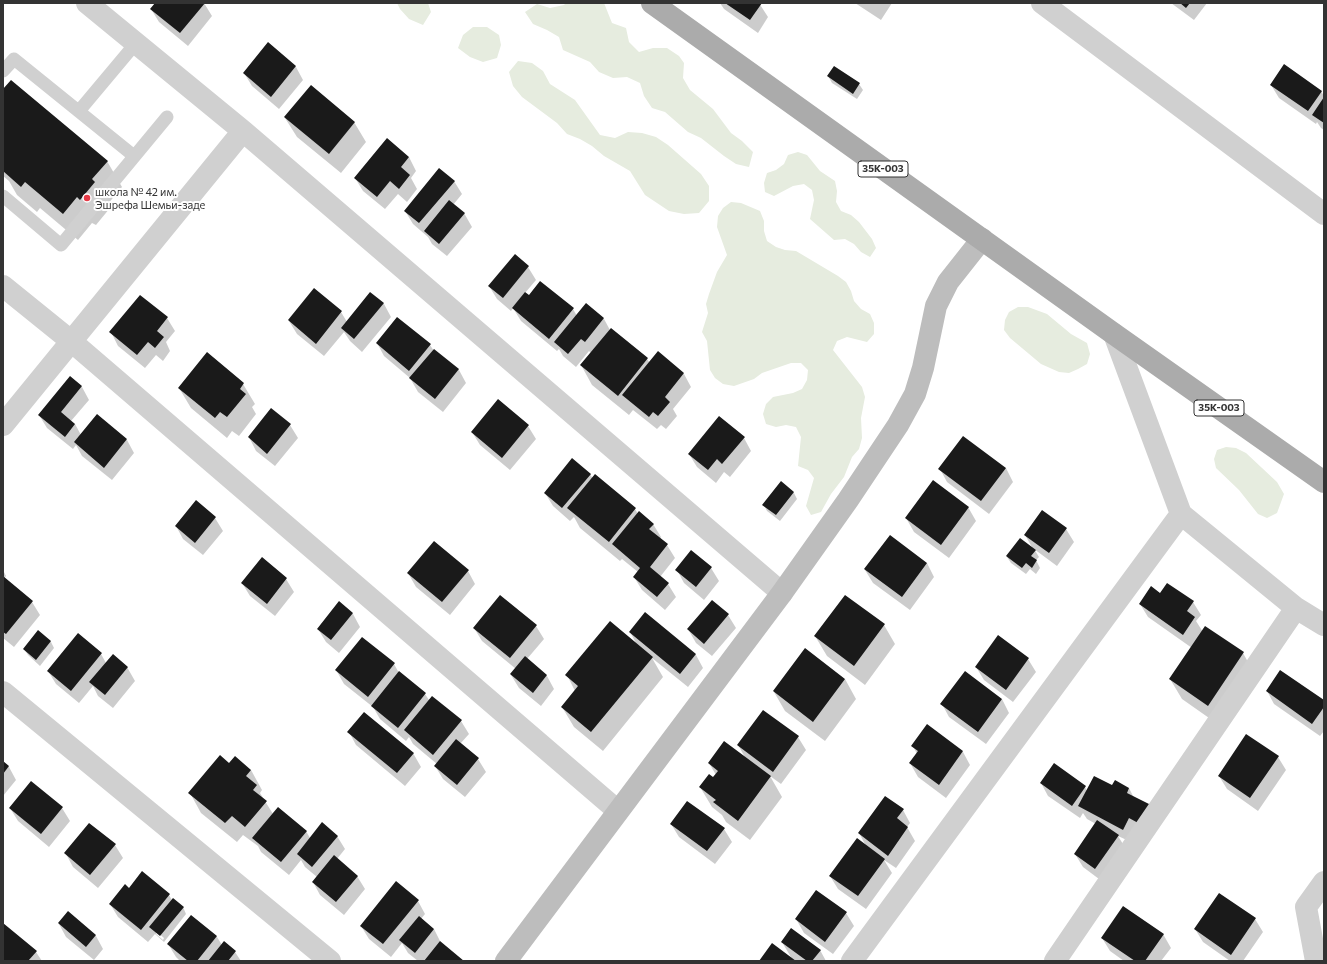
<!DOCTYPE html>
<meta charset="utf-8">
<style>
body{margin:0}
#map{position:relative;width:1327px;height:964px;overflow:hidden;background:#fff;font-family:Commissioner,sans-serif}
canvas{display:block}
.frame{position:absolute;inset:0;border:4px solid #333;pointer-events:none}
</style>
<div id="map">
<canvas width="1327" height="964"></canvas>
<div class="frame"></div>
</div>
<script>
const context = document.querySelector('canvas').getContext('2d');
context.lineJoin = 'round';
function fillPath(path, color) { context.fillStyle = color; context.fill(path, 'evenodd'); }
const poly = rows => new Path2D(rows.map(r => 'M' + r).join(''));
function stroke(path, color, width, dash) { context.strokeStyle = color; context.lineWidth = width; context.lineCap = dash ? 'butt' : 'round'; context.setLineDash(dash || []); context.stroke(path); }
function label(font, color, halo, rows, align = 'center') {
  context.font = font + ' Commissioner,sans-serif'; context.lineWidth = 4; context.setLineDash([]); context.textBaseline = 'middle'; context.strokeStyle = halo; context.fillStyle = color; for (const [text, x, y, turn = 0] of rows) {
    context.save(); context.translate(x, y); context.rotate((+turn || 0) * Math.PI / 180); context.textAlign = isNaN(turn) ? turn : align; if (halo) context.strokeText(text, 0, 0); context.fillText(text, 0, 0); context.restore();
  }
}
const green = poly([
 [397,3,428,3,431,12,423,25,409,19,400,9],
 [566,3,604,3,612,23,626,28,629,42,639,52,653,48,667,48,679,56,684,63,683,78,690,90,713,109,731,133,742,141,753,152,749,167,736,164,724,156,701,138,688,132,665,112,652,108,644,96,640,83,627,77,613,78,599,72,590,62,563,50,559,37,547,30,533,24,525,12,537,4,550,8,564,5],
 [473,27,487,27,499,35,501,45,497,58,483,62,470,57,458,48,463,35],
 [518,61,532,63,543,71,550,84,575,100,600,135,615,138,628,132,642,133,656,137,668,145,701,174,709,186,709,201,699,213,684,214,669,211,645,195,630,171,604,156,592,146,580,139,567,134,557,123,522,97,513,86,509,72],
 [798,152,807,155,820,171,835,181,837,191,836,202,841,211,851,215,859,222,872,239,876,248,870,257,861,252,854,244,845,239,834,240,810,219,814,200,812,190,804,184,793,186,774,196,765,192,764,183,767,173,776,170,784,164,788,155],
 [731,202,741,203,760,211,764,221,764,231,767,241,776,247,785,250,796,251,838,276,846,282,851,291,854,301,861,309,870,314,874,323,874,334,867,342,847,337,837,341,833,350,862,387,865,397,861,418,862,438,859,449,852,457,844,477,831,494,821,512,811,515,806,506,814,478,808,470,798,466,801,437,796,427,786,425,776,427,766,424,763,414,766,404,773,397,793,393,802,389,807,380,808,370,801,363,791,363,762,373,754,379,734,386,723,384,715,378,710,370,707,341,702,332,708,313,706,304,709,294,717,272,727,255,717,227,718,216,723,208],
 [1018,307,1028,307,1047,314,1071,334,1087,343,1090,354,1087,364,1078,369,1069,373,1059,372,1041,364,1010,338,1004,330,1005,320,1009,312],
 [1226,447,1236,448,1246,453,1277,482,1284,494,1277,513,1267,518,1258,514,1239,490,1216,468,1214,459,1217,450]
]);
const shadow = poly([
 [156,3,204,3,212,16,188,46,159,22,151,9],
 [720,3,759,3,768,17,758,33,724,9],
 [855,3,892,3,881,20],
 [1171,3,1207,3,1194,20],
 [268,44,296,67,303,80,279,109,252,86,244,73],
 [828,76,859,84,863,90,857,99,832,83],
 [1271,85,1321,91,1324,96,1324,130,1321,128,1317,122,1316,124,1279,98],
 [3,91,107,161,122,187,107,205,110,208,96,225,92,223,78,240,40,208,37,212,17,195,9,181,3,176],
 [285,118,354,122,366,142,341,173,297,137],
 [409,157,416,171,411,178,417,189,407,202,398,194,385,209,363,191,355,178],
 [454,181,462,194,453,205,464,213,472,227,447,256,432,244,428,237,413,224,405,211],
 [528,267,536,280,525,293,529,296,540,282,573,309,577,316,586,304,604,319,610,330,647,359,650,363,658,353,684,374,691,387,673,409,677,416,666,429,661,425,657,429,633,410,629,415,592,385,581,365,591,353,589,351,576,367,563,356,559,349,557,351,521,321,513,308,511,311,497,299,489,286],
 [314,290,341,312,347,322,370,293,384,304,391,317,362,352,350,341,344,332,324,356,297,334,289,321],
 [167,318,175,331,166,342,170,351,163,361,156,355,145,368,118,346,111,332],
 [397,318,430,345,434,351,459,370,466,383,443,412,418,392,410,378,384,356,377,343],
 [70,377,82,387,89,400,71,421,75,424,81,435,127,440,134,453,112,480,82,456,76,445,73,449,47,428,39,415],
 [243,384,255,404,252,407,256,414,239,436,232,431,227,438,191,408,179,388],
 [271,410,290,425,298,438,275,466,256,451,249,437],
 [528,426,536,439,510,470,480,445,472,432],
 [744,438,751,451,730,477,724,472,716,483,697,467,689,454],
 [1006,468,1013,482,989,514,947,482,940,469],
 [590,474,593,479,595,476,635,509,638,514,653,524,661,537,660,539,667,545,675,558,660,577,668,584,676,597,665,610,642,590,634,577,638,572,622,559,620,561,580,528,574,517,570,521,553,506,545,493],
 [781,483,794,493,797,499,780,521,767,511,764,505],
 [968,507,976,521,949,558,914,532,906,518],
 [215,518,223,531,203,555,183,539,176,526],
 [1066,529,1074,542,1057,566,1034,549,1039,557,1036,560,1040,568,1036,574,1030,569,1026,574,1011,563,1007,557,1033,549,1025,535],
 [691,552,711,568,719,581,704,600,684,583,677,570],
 [262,559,286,579,294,592,275,616,250,596,242,583],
 [927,563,934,577,910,610,873,583,865,570],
 [3,570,6,576,4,579,32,602,40,615,14,647,3,638],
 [468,571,475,584,450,615,416,587,408,573],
 [1160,594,1193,602,1201,615,1196,621,1203,632,1243,653,1254,673,1219,725,1182,699,1170,679,1192,648,1148,617,1140,604],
 [339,603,353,614,360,627,339,653,326,642,318,629],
 [645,613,696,655,703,668,688,687,652,658,663,677,603,751,574,727,562,707,575,691,567,675,637,645,630,632],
 [728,615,736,628,712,656,696,643,688,629],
 [884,625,895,644,865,685,827,656,815,636],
 [536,626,544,639,527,659,547,676,554,689,541,706,519,688,511,675,516,669,482,641,474,628],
 [39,632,51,642,54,648,40,666,28,655,24,649],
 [101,654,106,663,127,667,135,681,113,708,98,696,93,686,79,703,56,684,48,671],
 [1028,659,1036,672,1013,702,984,680,976,667],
 [394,664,399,673,425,694,429,700,461,721,469,734,460,744,478,759,486,772,465,797,443,779,435,766,437,764,413,744,409,737,406,741,380,719,373,707,344,684,336,670],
 [845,679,856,699,825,741,785,711,774,692],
 [1267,691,1324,701,1324,731,1320,736,1274,704],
 [1002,699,1009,713,986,744,949,717,942,704],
 [763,711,798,737,806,750,781,784,770,776,782,797,750,840,726,822,722,815,712,807,700,787,714,778,716,775,709,763,746,759,738,745],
 [928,726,963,752,970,765,946,798,918,777,910,763,917,754,913,746],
 [349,732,413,753,421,767,405,786,356,745],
 [1278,757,1286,770,1258,811,1227,789,1219,776],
 [3,762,9,767,16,780,3,796],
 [230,764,251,770,262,790,260,793,273,814,306,831,310,838,337,836,345,849,337,859,357,876,365,889,344,915,320,895,313,882,317,877,305,867,301,860,289,875,261,852,258,846,243,835,237,842,201,813,190,793],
 [1041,783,1085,787,1087,791,1112,786,1129,788,1134,798,1150,806,1131,842,1118,836,1126,849,1103,882,1083,867,1075,854,1096,824,1087,819,1083,813,1080,818,1048,796],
 [10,808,62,808,70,821,49,847,18,821],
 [903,810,910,823,907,827,915,841,896,868,884,860,892,873,866,909,838,889,830,876,866,846,859,833],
 [671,824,724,829,732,842,715,864,679,837],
 [115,845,123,858,98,888,73,867,66,854],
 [129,889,169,895,172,900,183,907,186,914,164,942,155,934,148,942,118,917,110,904],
 [156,931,164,938,163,940,156,934],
 [418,901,425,914,421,919,434,929,441,943,463,961,418,961,408,953,402,943,391,957,369,939,361,926],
 [68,913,96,936,103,949,94,960,66,937,59,924],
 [846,913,854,926,833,954,804,933,796,919],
 [191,916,217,937,222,945,235,952,241,961,180,961,176,957,168,944],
 [1255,919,1263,932,1243,961,1230,961,1203,942,1195,929],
 [3,924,36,952,42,961,3,961],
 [1163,934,1171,948,1161,961,1124,961,1110,951,1102,938],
 [782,942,820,950,826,961,760,961,792,959]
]);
const building = poly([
 [155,3,205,3,180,33,150,9],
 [725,3,762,3,750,20],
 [1180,3,1190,3,1186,8],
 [268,42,296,66,271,97,243,73],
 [1284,64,1322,91,1308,111,1270,85],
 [834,66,860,83,853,94,827,76],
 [11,80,108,161,92,179,95,182,80,200,77,197,63,214,25,182,21,187,3,171,4,165,3,164,3,89],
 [311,85,355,122,329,154,284,117],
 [1324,97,1324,123,1312,115],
 [387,138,409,157,401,167,410,175,399,189,390,181,377,197,354,178],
 [439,168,455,181,419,223,404,211],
 [449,200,465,213,439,244,424,231],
 [515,254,529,266,503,298,488,286],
 [540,281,574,308,549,339,512,308,525,292,529,295],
 [314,288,342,311,316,344,288,320],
 [370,292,384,303,354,339,341,328],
 [140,295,168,317,157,331,164,337,155,348,148,342,137,355,109,332],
 [586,303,604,318,585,342,581,339,568,354,554,342],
 [397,317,431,344,409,371,376,343],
 [611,328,648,358,618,396,580,365],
 [434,349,459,369,435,399,409,378],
 [658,351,684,373,665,397,670,402,658,416,653,412,649,417,622,395],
 [207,352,244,383,240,389,246,394,227,417,220,412,215,418,178,388],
 [70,376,82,386,61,412,75,424,65,437,38,415],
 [498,399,529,425,502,458,471,432],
 [271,408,291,424,267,454,248,437],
 [97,414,127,439,104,468,74,442],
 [719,416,745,437,722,464,717,459,708,470,688,454],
 [963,436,1006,468,981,501,938,469],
 [572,458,591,474,562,508,544,493],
 [595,474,636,508,609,542,567,508],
 [933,480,969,507,941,545,905,518],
 [781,481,794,492,776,515,762,505],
 [196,500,216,517,195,543,175,526],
 [1042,510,1067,528,1049,553,1024,535],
 [639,511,654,524,649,529,668,544,650,567,669,583,657,597,633,577,640,568,612,544],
 [890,535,927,563,902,597,864,569],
 [1020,538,1036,550,1031,556,1037,560,1032,568,1026,563,1022,568,1006,556],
 [434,541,469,570,442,602,407,573],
 [691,550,712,567,696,587,675,570],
 [262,557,287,578,267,604,241,583],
 [3,576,33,601,6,634,3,632],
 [1167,583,1194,601,1187,611,1195,617,1183,635,1139,604,1151,586,1160,593],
 [500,595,537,625,510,658,473,628],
 [845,595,885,624,854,666,814,636],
 [712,600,729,614,704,644,687,629],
 [339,601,353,613,331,640,317,629],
 [645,612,696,654,680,674,629,632],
 [610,621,653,657,591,732,561,707,578,686,565,675],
 [1205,626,1244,652,1208,706,1169,679],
 [38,630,51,641,36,660,23,649],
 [78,633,102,653,71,691,47,671],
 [998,635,1029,658,1006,690,975,667],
 [362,637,395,663,368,697,335,670],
 [805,648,845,679,813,722,773,691],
 [113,654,128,667,105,695,89,682],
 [525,656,547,675,533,693,510,674],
 [1280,670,1324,700,1324,707,1312,724,1266,691],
 [399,671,426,693,398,728,371,706],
 [965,671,1002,699,978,732,940,704],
 [432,696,462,720,433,755,404,730],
 [763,710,799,736,773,772,737,745],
 [364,712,414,753,397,773,347,732],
 [927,724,963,751,939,785,909,763,918,751,911,746],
 [1246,734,1279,756,1250,798,1218,776],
 [456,739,479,758,457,785,434,766],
 [724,741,771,776,738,821,713,802,716,800,699,787,709,774,713,777,718,771,708,763],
 [220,755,229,763,235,756,251,770,246,776,257,785,253,790,267,801,245,827,232,816,225,823,188,793],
 [3,761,9,766,3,774],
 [1054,763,1086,786,1072,806,1040,783],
 [1094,776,1112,785,1115,780,1129,788,1127,793,1151,805,1140,824,1129,818,1123,830,1078,806],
 [31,781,63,807,41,834,9,808],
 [885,796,904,809,897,818,908,827,888,856,858,833],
 [687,801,725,828,707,851,670,824],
 [278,807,307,831,281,862,252,838],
 [1097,820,1119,835,1095,869,1074,854],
 [322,822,338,836,312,867,297,854],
 [89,823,116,844,90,875,64,853],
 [857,838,885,859,858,896,829,876],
 [334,855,358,876,336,902,312,882],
 [142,871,170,894,141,930,109,904,125,884,129,888],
 [396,881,419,900,383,944,360,926],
 [816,890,847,912,825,942,795,919],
 [1219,893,1256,918,1231,955,1194,929],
 [173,898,184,907,160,936,149,927],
 [1123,906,1164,934,1145,961,1135,961,1101,938],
 [68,911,96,935,86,947,58,923],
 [191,915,217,936,197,961,188,961,167,944],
 [419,916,434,929,415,953,399,940],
 [3,923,37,951,28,961,3,961],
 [791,928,821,950,812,961,807,961,781,942],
 [224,941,236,951,228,961,208,961],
 [440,941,464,961,424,961],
 [772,943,796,961,759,961]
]);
const service = poly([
 [3,71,14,59,134,156],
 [79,111,136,43],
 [3,196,61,245,167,117]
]);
const minor = poly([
 [87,3,243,131,782,593],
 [1042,3,1324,214],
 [3,286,71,341,618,811],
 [1114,334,1181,514,1296,608,1324,625],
 [3,425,243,131],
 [3,692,330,961],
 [852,961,1181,514],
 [1055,961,1296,608],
 [1316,961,1306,907,1324,882]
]);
const secondary = poly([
 [506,961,782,593,848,500,898,425,915,394,923,368,936,306,948,282,982,239]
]);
const primary = poly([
 [652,3,1114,334,1324,482]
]);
const markers = [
 [87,198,4,"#e63946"]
];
const shields = [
 [883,169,50],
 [1219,408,50]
];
const shieldNames = [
 ["35К-003",883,169],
 ["35К-003",1219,408]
];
const poiNames = [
 ["школа № 42 им.",95,192],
 ["Эшрефа Шемьи-заде",95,205]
];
fillPath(green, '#e6ecdf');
fillPath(shadow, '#0003');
fillPath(building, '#1a1a1a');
stroke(service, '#d0d0d0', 13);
stroke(minor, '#d0d0d0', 22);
stroke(secondary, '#bdbdbd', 22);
stroke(primary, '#ababab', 22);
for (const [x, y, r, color] of markers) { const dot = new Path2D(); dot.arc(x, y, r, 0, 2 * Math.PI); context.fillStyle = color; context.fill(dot); stroke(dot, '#fff', 1.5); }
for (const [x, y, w] of shields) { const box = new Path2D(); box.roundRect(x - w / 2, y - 8, w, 16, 3); context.fillStyle = '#fff'; context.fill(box); stroke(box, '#333', 1); }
label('bold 10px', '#333', null, shieldNames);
label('11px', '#333', '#fff', poiNames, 'left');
</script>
